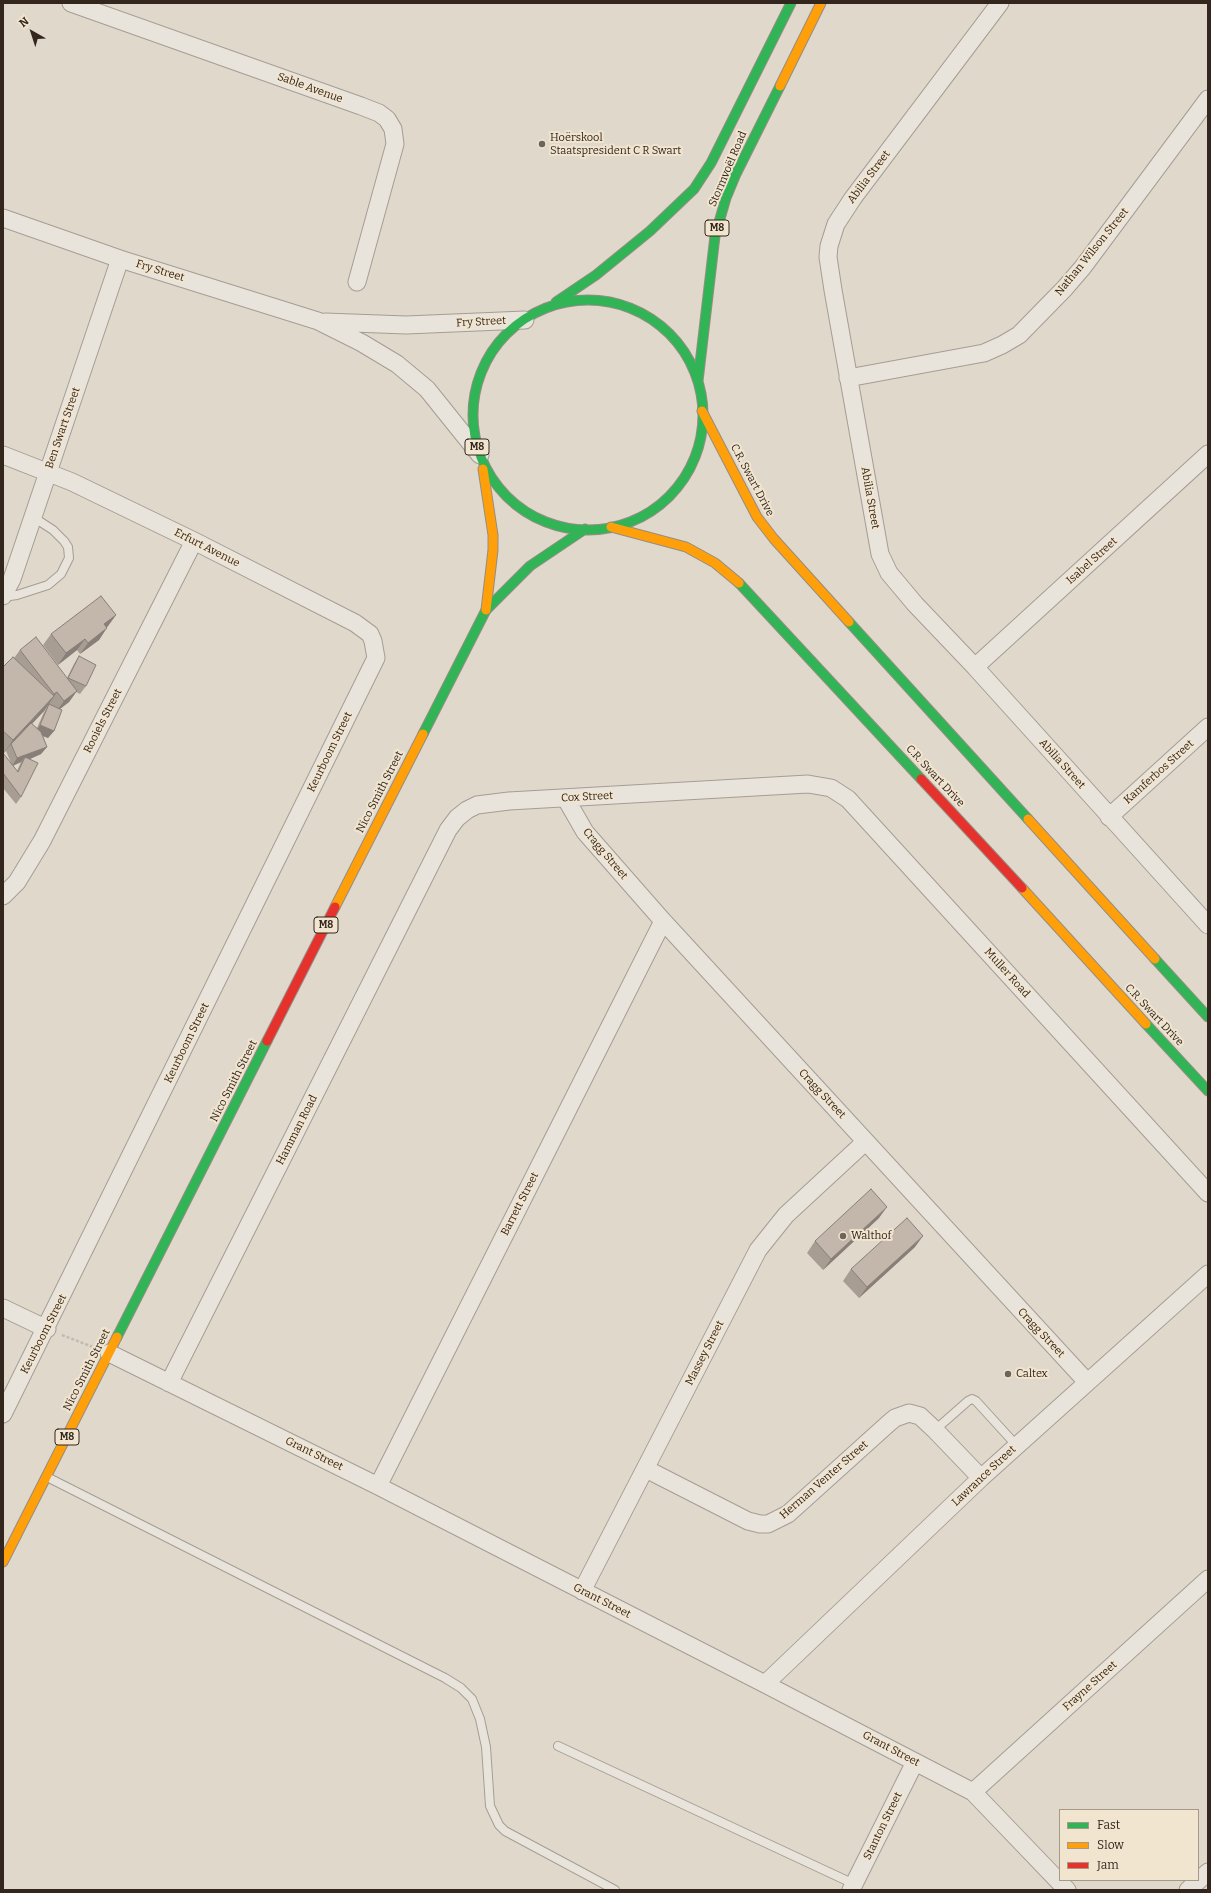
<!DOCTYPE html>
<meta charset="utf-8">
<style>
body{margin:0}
#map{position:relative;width:1211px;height:1893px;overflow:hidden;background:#e0d8ca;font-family:Bitter,serif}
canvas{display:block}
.frame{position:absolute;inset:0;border:4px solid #32261d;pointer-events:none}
.legend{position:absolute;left:1059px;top:1809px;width:140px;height:72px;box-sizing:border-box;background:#f1e5d0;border:1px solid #a59988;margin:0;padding:5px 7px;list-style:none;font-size:12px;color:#32261d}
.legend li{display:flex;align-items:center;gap:8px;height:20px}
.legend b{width:20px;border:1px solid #a59988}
.north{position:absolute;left:12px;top:12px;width:40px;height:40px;-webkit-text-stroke:3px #f1e5d0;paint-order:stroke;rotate:321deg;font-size:11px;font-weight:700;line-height:16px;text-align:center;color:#32261d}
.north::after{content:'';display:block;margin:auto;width:14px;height:18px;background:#32261d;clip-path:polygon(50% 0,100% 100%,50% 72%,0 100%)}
</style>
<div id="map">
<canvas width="1211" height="1893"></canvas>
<div class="frame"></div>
<ul class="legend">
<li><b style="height:5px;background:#30b455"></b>Fast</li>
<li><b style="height:5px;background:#ff9f0a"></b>Slow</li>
<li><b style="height:5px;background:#e5322d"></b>Jam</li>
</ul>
<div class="north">N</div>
</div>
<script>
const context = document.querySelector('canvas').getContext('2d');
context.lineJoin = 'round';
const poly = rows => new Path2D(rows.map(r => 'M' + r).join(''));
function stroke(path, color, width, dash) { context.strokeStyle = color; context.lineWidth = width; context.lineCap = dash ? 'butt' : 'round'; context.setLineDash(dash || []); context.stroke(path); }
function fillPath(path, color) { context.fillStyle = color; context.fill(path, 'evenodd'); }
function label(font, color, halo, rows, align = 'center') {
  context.font = font + ' Bitter,serif'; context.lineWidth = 4; context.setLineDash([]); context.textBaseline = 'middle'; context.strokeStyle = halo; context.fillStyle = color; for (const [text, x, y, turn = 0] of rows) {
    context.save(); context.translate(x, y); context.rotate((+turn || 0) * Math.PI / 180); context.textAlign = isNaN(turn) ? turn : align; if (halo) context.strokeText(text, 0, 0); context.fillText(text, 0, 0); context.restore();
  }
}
const path = poly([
 [62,1335,93,1347]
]);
const lane = poly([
 [3,597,17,595,48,585,61,574,69,558,68,547,64,541,53,530,33,517],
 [935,1430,968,1401,972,1399,976,1401,1017,1446],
 [47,1477,445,1678,461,1688,472,1699,480,1719,486,1747,490,1806,499,1825,505,1831,615,1890],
 [558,1746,854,1884]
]);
const street = poly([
 [71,3,361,106,379,113,387,119,393,129,395,144,357,282],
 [1000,3,853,198,836,224,829,246,828,257,833,290,880,554,889,573,915,604,975,667,1208,925],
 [3,218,120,259,318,321,362,343,397,364,427,389,480,455],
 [325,322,406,325,525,320],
 [848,378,984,353,1002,345,1019,335,1065,288,1083,267,1208,99],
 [3,455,72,482,194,541,355,623,370,634,373,641,376,658,3,1414],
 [3,596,12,579,120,259],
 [975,667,1208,454],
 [566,799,585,832,663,921,1087,1382],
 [1109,817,1208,727],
 [3,896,17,882,42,841,194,541],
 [3,1308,47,1329],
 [109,1353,378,1486,765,1684,973,1792,1067,1890],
 [169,1383,448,830,457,818,467,810,477,805,509,801,808,784,831,788,848,799,1208,1193],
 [646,1469,748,1521,760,1524,768,1524,788,1514,889,1423,895,1418,909,1413,920,1416,935,1430,981,1478],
 [378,1486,663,921],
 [582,1591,758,1250,786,1215,865,1142],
 [765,1684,981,1478,1208,1274],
 [973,1792,1208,1579],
 [851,1890,915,1762],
 [1188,1890,1208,1872]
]);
const fast = poly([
 '473 415a115 115 0 1 1 230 0a115 115 0 1 1-230 0Z',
 [556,302,596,275,650,231,694,189,711,163,791,3],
 [698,381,715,236,726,198,736,174,780,86],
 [739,583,921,779],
 [849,622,1028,819],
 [423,734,486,610,530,566,585,529],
 [1155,959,1208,1017],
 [1146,1024,1208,1091],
 [117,1337,267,1041]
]);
const slow = poly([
 [780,86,821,3],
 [702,411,757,517,774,539,849,622],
 [483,469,493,535,493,550,486,610],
 [611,527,686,547,715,563,739,583],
 [1028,819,1155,959],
 [1022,888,1146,1024],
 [335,907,423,734],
 [3,1562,117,1337]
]);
const jam = poly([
 [921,779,1022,888],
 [267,1041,335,907]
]);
const wall = poly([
 [116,615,108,626,106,628,99,640,80,654,77,650,58,665,43,645,51,634],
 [20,650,67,678,74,664,79,656,86,686,80,694,76,692,69,702,60,709,54,731,48,738,43,736,47,747,41,754,30,759,21,797,16,804,3,788,3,667,14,658],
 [49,704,44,712,37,728,32,724,44,711,49,704,50,704],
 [6,751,11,763,3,754],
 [21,762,20,764,17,771,13,766],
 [879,1218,823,1270,807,1253,815,1241],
 [915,1247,859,1298,843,1281,851,1269]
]);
const shadedWall = poly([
 [116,615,108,626,96,636,104,624],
 [107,628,99,640,80,654,88,643],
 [85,639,77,650,58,665,66,653],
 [77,691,69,702,56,712,64,701],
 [57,692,44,711,12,745,11,744,3,754,13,740,49,702,54,694],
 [40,725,54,731,48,738,35,733],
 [47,747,41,754,23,762,25,757,21,762,12,766,17,758],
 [887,1207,879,1218,823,1270,831,1259],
 [923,1236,915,1247,859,1298,867,1287]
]);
const building = poly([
 [101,596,116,615,104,624,107,628,88,643,85,639,66,653,51,634,101,596],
 [36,637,77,691,64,701,57,692,54,694,20,650,36,637],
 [79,656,96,665,86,686,68,678,79,656],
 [13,657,54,696,13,740,3,731,3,667,13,657],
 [49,704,62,710,54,731,40,725,49,704],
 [31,723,41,732,47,747,17,758,11,744,31,723],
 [3,753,18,772,25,757,38,763,21,797,3,773,3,753],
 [871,1189,887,1207,831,1259,815,1241,871,1189],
 [907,1218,923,1236,867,1287,851,1269,907,1218]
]);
const markers = [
 [542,144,4,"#6f645a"],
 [843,1236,4,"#6f645a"],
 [1008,1374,4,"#6f645a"]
];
const shields = [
 [717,228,24],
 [477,447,24],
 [326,925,24],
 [67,1437,24]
];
const shieldNames = [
 ["M8",717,228],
 ["M8",477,447],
 ["M8",326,925],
 ["M8",67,1437]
];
const streetNames = [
 ["Sable Avenue",310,88,20],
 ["Stormvoël Road",728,169,-67],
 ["Abilia Street",869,177,-53],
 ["Nathan Wilson Street",1092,252,-51],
 ["Fry Street",160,271,17],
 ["Fry Street",481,322,-3],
 ["Ben Swart Street",63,428,-71],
 ["C.R. Swart Drive",752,480,62],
 ["Abilia Street",870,498,80],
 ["Erfurt Avenue",207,548,27],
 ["Isabel Street",1092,561,-42],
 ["Rooiels Street",103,721,-63],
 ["Keurboom Street",330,752,-64],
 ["Abilia Street",1062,764,48],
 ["Kamferbos Street",1159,772,-42],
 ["C.R. Swart Drive",935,776,47],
 ["Nico Smith Street",380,792,-63],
 ["Cox Street",587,797,-3],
 ["Cragg Street",605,854,50],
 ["Muller Road",1007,973,48],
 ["C.R. Swart Drive",1154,1015,47],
 ["Keurboom Street",187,1043,-64],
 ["Nico Smith Street",234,1081,-63],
 ["Cragg Street",822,1094,47],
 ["Hamman Road",297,1130,-63],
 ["Barrett Street",520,1204,-63],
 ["Cragg Street",1041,1333,47],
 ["Keurboom Street",44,1334,-63],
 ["Massey Street",705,1353,-63],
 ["Nico Smith Street",87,1370,-63],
 ["Grant Street",314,1454,26],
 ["Lawrance Street",984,1476,-43],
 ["Herman Venter Street",824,1480,-41],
 ["Grant Street",602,1601,27],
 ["Frayne Street",1090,1686,-42],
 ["Grant Street",891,1749,28],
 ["Stanton Street",883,1826,-64]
];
const poiNames = [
 ["Hoërskool",550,138],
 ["Staatspresident C R Swart",550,151],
 ["Walthof",851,1236],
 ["Caltex",1016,1374]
];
stroke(lane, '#a59d94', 10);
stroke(street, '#a59d94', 19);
stroke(fast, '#948d84', 11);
stroke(slow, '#948d84', 11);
stroke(jam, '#948d84', 11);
stroke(path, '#c1bbb3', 2.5, [3, 2]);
stroke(lane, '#e8e4dc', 8);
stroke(street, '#e8e4dc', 17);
stroke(fast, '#30b455', 9);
stroke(slow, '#ff9f0a', 9);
stroke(jam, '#e5322d', 9);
fillPath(wall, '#a89d93');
fillPath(shadedWall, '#887f78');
fillPath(building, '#c3b6ab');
stroke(building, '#887f78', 1);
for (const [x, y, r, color] of markers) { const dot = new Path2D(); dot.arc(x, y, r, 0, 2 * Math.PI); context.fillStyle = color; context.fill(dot); stroke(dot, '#f1e5d0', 1.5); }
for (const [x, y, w] of shields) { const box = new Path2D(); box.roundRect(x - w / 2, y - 8, w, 16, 3); context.fillStyle = '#f1e5d0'; context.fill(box); stroke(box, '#32261d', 1); }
label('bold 10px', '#32261d', null, shieldNames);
label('11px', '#32261d', '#f1e5d0', streetNames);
label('11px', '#32261d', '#f1e5d0', poiNames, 'left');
</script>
